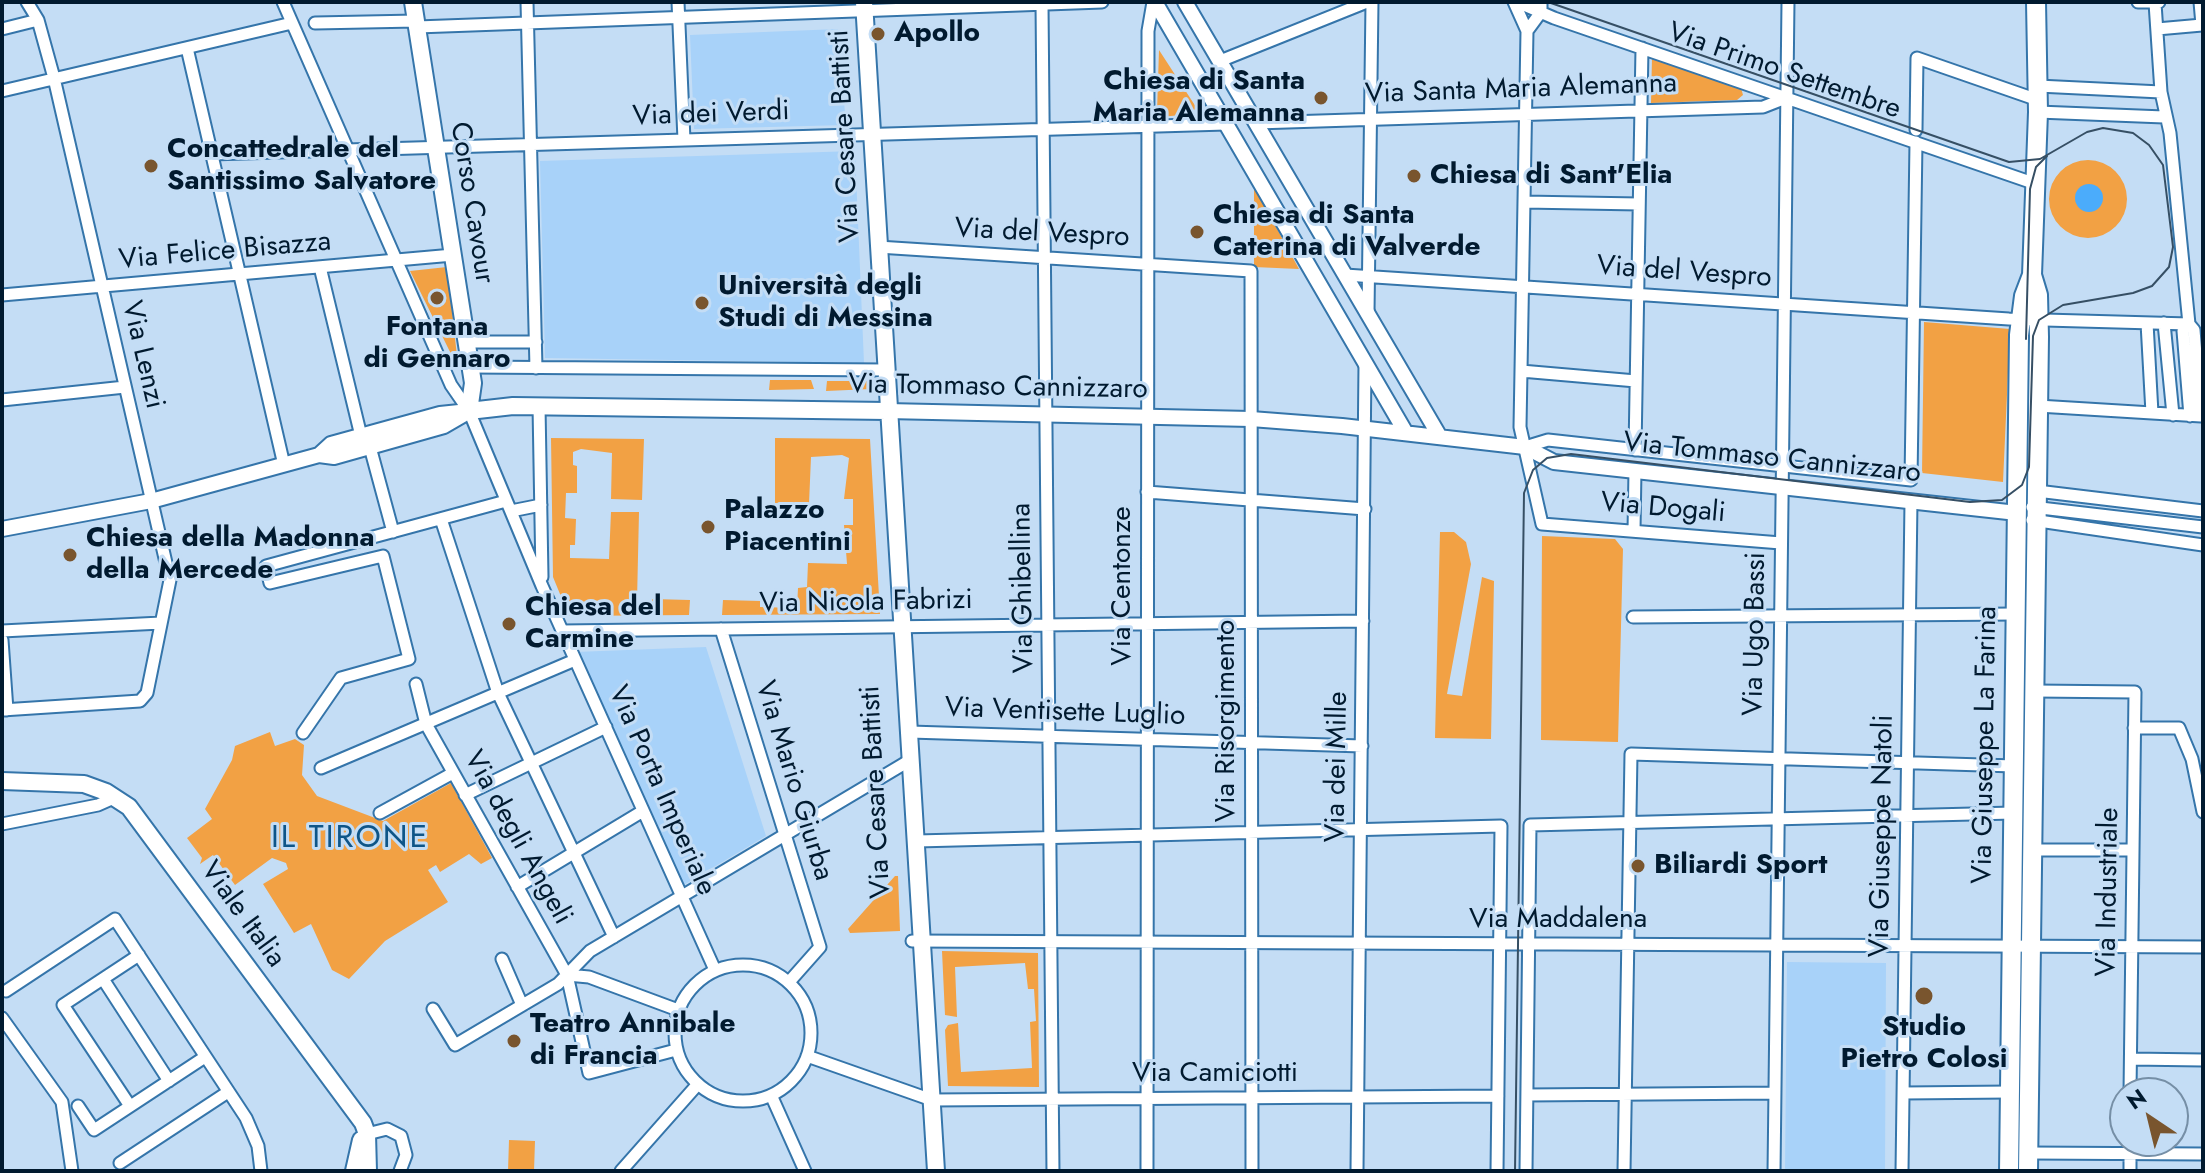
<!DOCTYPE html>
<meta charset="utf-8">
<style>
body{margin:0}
#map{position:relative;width:2205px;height:1173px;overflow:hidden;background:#c4ddf5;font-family:Jost,sans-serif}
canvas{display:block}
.frame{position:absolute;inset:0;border:4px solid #011a2f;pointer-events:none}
.north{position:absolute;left:2109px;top:1077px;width:80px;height:80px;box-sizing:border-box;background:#c4ddf5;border:2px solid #768fa6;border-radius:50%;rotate:325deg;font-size:22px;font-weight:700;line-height:32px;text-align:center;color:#011a2f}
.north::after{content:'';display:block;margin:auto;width:28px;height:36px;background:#79552e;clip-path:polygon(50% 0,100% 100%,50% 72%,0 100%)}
</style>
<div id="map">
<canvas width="2205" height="1173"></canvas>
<div class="frame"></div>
<div class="north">N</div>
</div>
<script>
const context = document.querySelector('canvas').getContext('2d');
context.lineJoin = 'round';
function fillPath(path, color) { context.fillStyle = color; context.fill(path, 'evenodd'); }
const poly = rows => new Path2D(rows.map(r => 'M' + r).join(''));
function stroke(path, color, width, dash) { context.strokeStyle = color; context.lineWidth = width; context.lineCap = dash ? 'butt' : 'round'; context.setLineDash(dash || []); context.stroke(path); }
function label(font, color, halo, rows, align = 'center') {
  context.font = font + ' Jost,sans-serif'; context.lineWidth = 6; context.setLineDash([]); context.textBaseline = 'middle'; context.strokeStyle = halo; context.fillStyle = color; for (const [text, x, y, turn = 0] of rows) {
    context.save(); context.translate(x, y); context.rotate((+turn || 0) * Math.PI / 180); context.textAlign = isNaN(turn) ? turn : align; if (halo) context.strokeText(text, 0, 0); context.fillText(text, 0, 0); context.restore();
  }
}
const built = poly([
 [838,29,846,125,694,129,690,35],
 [855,151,864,363,545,358,540,161],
 [706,647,766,836,682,886,575,652],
 [1787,962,1886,963,1885,1171,1785,1171]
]);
const green = poly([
 [1159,50,1196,107,1192,114,1160,117,1157,112],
 [1652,57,1741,88,1743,95,1737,100,1651,103],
 '2049 199a39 39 0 1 1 78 0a39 39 0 1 1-78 0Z',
 [1254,187,1299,269,1254,267],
 [447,267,457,356,454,360,410,271],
 [1924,322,2010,329,2003,482,1922,473],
 [770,380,811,380,814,389,769,390],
 [827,381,868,381,871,389,826,391],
 [551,438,644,439,642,500,611,499,612,453,581,449,573,452,573,465,577,466,577,493,566,493,565,518,576,519,575,545,570,545,570,558,609,559,611,512,639,512,637,601,652,605,652,599,690,600,689,615,569,616,553,577],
 [775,438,870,439,880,614,722,615,723,600,760,601,760,607,797,608,798,588,807,587,808,563,847,564,844,525,853,525,853,499,844,499,849,458,842,455,811,457,809,504,775,503],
 [1440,532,1454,532,1466,542,1471,564,1447,694,1462,696,1482,577,1494,581,1491,739,1435,738],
 [1542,536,1615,539,1623,549,1618,742,1541,740],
 [270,732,275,746,295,739,304,745,302,775,317,796,383,821,451,783,492,858,481,864,469,854,440,872,436,865,428,870,448,902,385,941,349,979,332,970,311,924,294,933,263,884,288,869,286,863,272,858,235,885,213,855,200,864,202,858,187,838,212,819,205,809,232,760,235,746],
 [895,876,898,876,900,931,850,933,848,929],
 [942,951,1038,953,1039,1087,948,1086,945,1030,948,1025,958,1023,961,1072,1032,1068,1030,1022,1036,1021,1034,989,1028,989,1025,963,955,967,957,1017,945,1015],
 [509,1140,535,1141,534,1171,508,1171]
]);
const water = poly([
 '2075 198a14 14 0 1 1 28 0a14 14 0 1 1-28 0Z'
]);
const minor = poly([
 [283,2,451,385,469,411,542,586,715,970],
 [527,2,536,368],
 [678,2,684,140],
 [1514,2,1527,31,1520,427,1542,524,1781,543],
 [1517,2,1554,18,2036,184],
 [2138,2,2159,2],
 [2155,3,2161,92,2170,133,2189,324,2183,331,2190,416],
 [1042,4,1053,1171],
 [315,23,416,21],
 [417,27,1102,2],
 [2,29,38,20],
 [2157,29,2202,25,2200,2],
 [1527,31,1541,12,1541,2],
 [187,48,284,465],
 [1220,61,1367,2],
 [2038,86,2161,92],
 [2,91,292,23],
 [2038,112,2164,117],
 [1256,123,1763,107,1786,98],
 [1916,130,1917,58,2038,100],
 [211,154,1226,124],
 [1524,202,1639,204],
 [878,247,1251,271,1252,1171],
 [320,267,361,436],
 [1345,275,2009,319,2189,324],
 [2,295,453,255],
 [1368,313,1372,2],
 [2147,323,2152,413],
 [2164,323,2173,415],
 [2189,324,2194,330,2201,416],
 [467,342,536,342],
 [471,367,885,370],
 [1521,371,1636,381],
 [2,400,125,387],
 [539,406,542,577],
 [2038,406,2201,416],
 [370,447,393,532],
 [1525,447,1548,440,1911,480,1916,142],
 [1635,450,1642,48],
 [2037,491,2203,511],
 [1147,492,1365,509],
 [2032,507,2203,527],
 [511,511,541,505],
 [441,519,498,693,614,937],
 [2032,520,2203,545],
 [1634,531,1635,470],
 [1633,617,2016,614],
 [721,629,820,947,789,982],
 [2,631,161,623],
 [562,631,1363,621],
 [2,640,7,710],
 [416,684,426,724,567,975,589,1073,676,1050],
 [2035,691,2135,692,2130,1093],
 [2,710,140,701,147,693,170,580,54,78,38,20,27,2],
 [2134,728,2179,728,2192,759,2203,812],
 [910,732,1362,746],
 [303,733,341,678,409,659,383,556,270,583,266,566,506,501],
 [321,768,575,660],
 [465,795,606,727],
 [380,813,453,773],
 [2,824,98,805,116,797],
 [917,841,1501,826,1497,1171],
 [2033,850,2133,850],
 [517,887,643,811],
 [912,941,2203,947],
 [502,959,522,1005],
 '675 1033a68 68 0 1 1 136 0a68 68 0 1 1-136 0Z',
 [567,975,589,977,678,1010],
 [103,979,169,1081],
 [6,991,115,919,246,1118,258,1146,261,1171],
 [433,1009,455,1045,558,984,590,951,912,759],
 [2,1018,62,1102,72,1171],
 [807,1056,932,1100,1498,1096],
 [2131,1059,2203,1060],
 [1904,1093,2010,1092],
 [771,1095,805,1171],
 [1527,1095,1775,1093],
 [78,1106,94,1130,205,1057],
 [130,1106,63,1005,139,955],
 [367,1134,387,1129,401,1136,406,1155,400,1171],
 [2029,1153,2203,1154],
 [120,1163,228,1092],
 [621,1171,698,1084],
 [1147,1171,1148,31,1153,2],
 [1357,1171,1365,364],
 [1526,1171,1530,825,2013,813],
 [1624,1171,1631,754,2014,766],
 [1774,1171,1788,2],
 [1902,1171,1911,501],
 [2130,1171,2130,1141]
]);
const tertiary = poly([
 [1155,2,1406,433],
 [1185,2,1440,437],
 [887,411,1251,419,1342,426,1525,447,1554,462,2017,513],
 [319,455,334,457,444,426,463,415],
 [2,529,151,501,319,455,331,444,440,414,469,411]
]);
const secondary = poly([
 [413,2,473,383,469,411,513,406,887,411],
 [864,2,936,1171],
 [2,781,84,784,106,792,129,807,363,1123,367,1134,368,1171],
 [354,1171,361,1140]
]);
const primary = poly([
 [2009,1171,2019,335,2024,296,2032,275],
 [2028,1171,2039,337,2038,295,2032,275,2038,112,2036,2]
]);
const tram = poly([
 [2026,339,2030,189,2036,167,2047,156],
 [1515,1171,1524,493,1533,470,1547,458,1571,454,1970,502,2002,500,2022,485,2029,467,2033,336,2039,320,2063,305,2133,293,2152,286,2169,267,2173,247,2163,165,2149,145,2133,133,2103,128,2087,132,2040,159,2009,162,1548,2]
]);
const markers = [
 [878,34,8,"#79552e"],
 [1321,98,8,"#79552e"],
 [151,166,8,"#79552e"],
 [1414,176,8,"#79552e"],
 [1197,232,8,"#79552e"],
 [437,298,8,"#79552e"],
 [702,303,8,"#79552e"],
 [708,527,8,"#79552e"],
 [70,555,8,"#79552e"],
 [509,624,8,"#79552e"],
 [1638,866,8,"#79552e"],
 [1924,996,10,"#79552e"],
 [514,1041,8,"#79552e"]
];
const poiNames = [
 ["Apollo",894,34],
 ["Chiesa di Santa",1305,82,"right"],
 ["Maria Alemanna",1305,114,"right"],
 ["Concattedrale del",167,150],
 ["Santissimo Salvatore",167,182],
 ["Chiesa di Sant'Elia",1430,176],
 ["Chiesa di Santa",1213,216],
 ["Caterina di Valverde",1213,248],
 ["Università degli",718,287],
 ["Studi di Messina",718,319],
 ["Fontana",437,328,"center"],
 ["di Gennaro",437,360,"center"],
 ["Palazzo",724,511],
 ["Piacentini",724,543],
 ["Chiesa della Madonna",86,539],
 ["della Mercede",86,571],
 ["Chiesa del",525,608],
 ["Carmine",525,640],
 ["Biliardi Sport",1654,866],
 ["Teatro Annibale",530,1025],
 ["di Francia",530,1057],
 ["Studio",1924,1028,"center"],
 ["Pietro Colosi",1924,1060,"center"]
];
const streetNames = [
 ["Via Primo Settembre",1784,72,19],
 ["Via Santa Maria Alemanna",1521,90,-2],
 ["Via dei Verdi",711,115,-2],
 ["Via Cesare Battisti",846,136,-93],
 ["Corso Cavour",471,203,81],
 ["Via del Vespro",1042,234,3],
 ["Via Felice Bisazza",225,252,-5],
 ["Via del Vespro",1684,273,4],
 ["Via Lenzi",142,355,77],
 ["Via Tommaso Cannizzaro",998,388,1],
 ["Via Tommaso Cannizzaro",1772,459,6],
 ["Via Dogali",1663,509,5],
 ["Via Centonze",1123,586,-90],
 ["Via Ghibellina",1024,588,-91],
 ["Via Nicola Fabrizi",866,603,-1],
 ["Via Ugo Bassi",1756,634,-89],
 ["Via Ventisette Luglio",1065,713,2],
 ["Via Risorgimento",1227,721,-90],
 ["Via Giuseppe La Farina",1986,745,-89],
 ["Via dei Mille",1338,767,-89],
 ["Via Mario Giurba",793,781,73],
 ["Via Porta Imperiale",661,791,66],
 ["Via Cesare Battisti",877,792,-93],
 ["Via Giuseppe Natoli",1883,836,-89],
 ["Via degli Angeli",517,838,61],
 ["Via Industriale",2109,892,-89],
 ["Viale Italia",242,915,54],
 ["Via Maddalena",1558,920],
 ["Via Camiciotti",1215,1074]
];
const quarterNames = [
 ["IL TIRONE",350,839]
];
fillPath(built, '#a8d2f9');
fillPath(green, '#f2a144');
fillPath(water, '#4bacfb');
stroke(minor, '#3575aa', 15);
stroke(tertiary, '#3575aa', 18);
stroke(secondary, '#3575aa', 20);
stroke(primary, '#3575aa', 22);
stroke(minor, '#fff', 11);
stroke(tertiary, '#fff', 14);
stroke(secondary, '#fff', 16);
stroke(primary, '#fff', 18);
stroke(tram, '#364f64', 2);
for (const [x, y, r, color] of markers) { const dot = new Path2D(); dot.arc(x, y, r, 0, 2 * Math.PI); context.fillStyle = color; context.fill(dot); stroke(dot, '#c4ddf5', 3); }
label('bold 28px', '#011a2f', '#c4ddf5', poiNames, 'left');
label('28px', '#011a2f', '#c4ddf5', streetNames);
context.letterSpacing = '2px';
label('32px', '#0e5588', '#c4ddf5', quarterNames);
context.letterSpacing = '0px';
</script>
